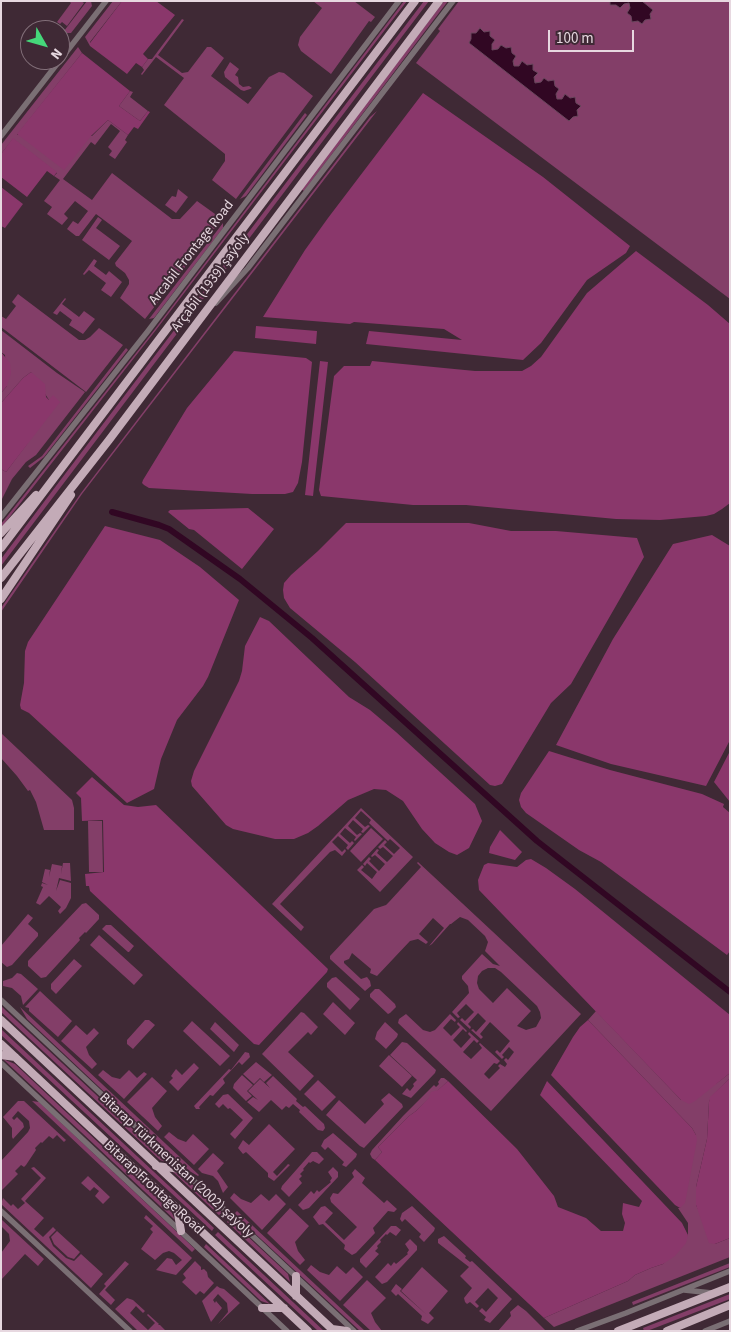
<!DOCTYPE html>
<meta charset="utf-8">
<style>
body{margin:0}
#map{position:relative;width:731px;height:1332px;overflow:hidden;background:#3f2935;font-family:"Source Sans 3",sans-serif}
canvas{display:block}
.frame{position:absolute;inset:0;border:2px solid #e7d8e0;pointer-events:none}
.north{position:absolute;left:20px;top:20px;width:50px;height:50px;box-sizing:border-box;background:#3f2935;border:1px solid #826f79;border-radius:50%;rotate:128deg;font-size:14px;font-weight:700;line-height:20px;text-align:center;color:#e7d8e0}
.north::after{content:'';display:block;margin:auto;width:18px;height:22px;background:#45d77a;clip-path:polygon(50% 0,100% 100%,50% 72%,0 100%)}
.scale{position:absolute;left:548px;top:30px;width:86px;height:22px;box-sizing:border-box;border:2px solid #e7d8e0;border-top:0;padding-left:6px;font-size:15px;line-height:18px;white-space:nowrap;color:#e7d8e0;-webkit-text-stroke:4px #3f2935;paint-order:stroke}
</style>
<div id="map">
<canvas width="731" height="1332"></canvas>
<div class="frame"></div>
<div class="north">N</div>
<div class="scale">100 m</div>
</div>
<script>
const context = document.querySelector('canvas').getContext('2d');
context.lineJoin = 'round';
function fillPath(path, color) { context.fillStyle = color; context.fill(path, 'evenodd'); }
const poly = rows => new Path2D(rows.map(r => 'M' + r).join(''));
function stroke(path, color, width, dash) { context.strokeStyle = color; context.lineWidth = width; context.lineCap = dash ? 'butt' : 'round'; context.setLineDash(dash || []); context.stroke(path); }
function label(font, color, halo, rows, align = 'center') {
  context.font = font + ' "Source Sans 3",sans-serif'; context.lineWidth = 4; context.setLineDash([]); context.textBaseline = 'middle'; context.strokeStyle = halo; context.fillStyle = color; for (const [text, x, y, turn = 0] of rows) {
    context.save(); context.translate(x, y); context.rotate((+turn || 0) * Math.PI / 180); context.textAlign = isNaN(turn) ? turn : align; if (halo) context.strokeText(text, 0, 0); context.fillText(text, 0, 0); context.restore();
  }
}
const green = poly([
 [69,1,81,1,84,3,67,26,62,22,60,24,57,22,71,3],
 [87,1,91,1,92,6,71,33,67,33,64,31],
 [113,1,122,1,90,42,90,46,85,37],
 [313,1,354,1,375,17,371,22,369,21,331,74,301,51,298,45,300,37,322,8],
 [404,1,407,1,156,330,1,528,1,524,155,329],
 [424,1,429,1,1,566,1,559,62,478],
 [444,1,448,1,304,191,301,189],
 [459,1,730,1,730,299,416,63,440,31,438,29],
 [182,19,184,20,158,55,182,73,188,72,207,47,211,47,224,58,211,76,248,104,269,77,279,72,284,73,313,96,236,199,212,180,225,161,225,154,164,105,184,78,156,57,142,75,141,74,144,70,142,67,148,59,152,59],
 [78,47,82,53,17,135,92,136,108,120,128,135,125,140,127,142,115,159,109,155,112,151,108,147,120,131,111,124,95,145,91,142,63,179,92,200,112,173,172,219,180,219,197,201,222,219,145,319,120,298,129,284,129,280,125,273,116,266,115,263,132,241,96,214,79,236,76,236,67,229,73,221,78,224,88,211,75,201,64,214,68,218,62,225,47,214,52,207,44,201,60,180,54,176,57,173,13,139,1,154,1,145],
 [230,62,239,69,235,75,238,77,239,84,243,87,249,86,252,88,250,89,244,91,241,90,225,77,224,72],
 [130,91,133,92,130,97,148,111,140,121,119,106],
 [377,111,82,494,1,612,1,608,81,493,370,117],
 [305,113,307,115,246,196,240,199],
 [178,189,188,197,176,213,165,205,172,196,176,197],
 [98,217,102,220,96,228,120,246,109,260,82,240],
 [223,223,223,228,154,318,149,319],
 [94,259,97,261,94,266,106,275,109,271,122,282,111,297,101,290,106,283,89,270,84,275,83,274],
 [18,294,79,340,85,340,90,337,99,328,123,345,86,392,1,327,1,316,6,319,16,306,12,302],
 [65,298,66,299,62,304,79,317,84,311,95,319,83,334,69,325,72,320,60,311,57,315,53,313],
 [1,330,57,373,85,392,36,455,26,462,12,479,1,501,1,469,6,472,27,444,49,400,31,372,23,378,1,403,1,393,7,386,5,355,1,352],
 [126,348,128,350,44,457,30,468,28,466,42,456],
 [1,733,72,800,74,808,74,830,44,830,36,802,30,790,28,791,17,776,1,758],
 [361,808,413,857,380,892,357,870,362,865,364,867,361,870,372,879,377,872,367,863,365,866,363,864,369,857,371,859,369,861,379,871,385,864,375,855,372,857,371,856,377,849,379,850,377,853,387,862,393,856,383,847,380,849,378,847,385,840,387,842,384,845,394,854,400,848,390,839,388,841,369,823,371,820,361,811,355,818,365,827,368,825,370,826,363,833,361,832,363,829,353,820,348,826,357,835,360,833,362,834,355,841,354,840,356,837,345,828,340,834,350,843,352,841,354,843,348,850,346,848,348,845,338,836,332,842,342,852,345,849,346,851,342,856,335,850,330,852,280,904,304,927,301,931,272,904],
 [88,821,102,821,103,872,89,872],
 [371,828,383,839,361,862,350,851],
 [418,862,581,1014,491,1111,398,1023,399,1019,406,1014,423,1030,430,1032,435,1030,450,1014,456,1020,455,1022,451,1019,443,1028,451,1036,460,1027,457,1024,458,1022,467,1031,466,1032,463,1029,453,1040,461,1048,471,1037,468,1034,469,1032,479,1041,477,1043,474,1040,463,1052,471,1059,482,1048,479,1044,480,1043,500,1061,497,1064,494,1063,484,1074,489,1079,500,1068,498,1066,500,1064,505,1067,507,1064,504,1060,506,1058,508,1060,514,1052,509,1047,502,1055,504,1057,502,1059,495,1052,497,1050,500,1053,510,1041,490,1022,480,1034,483,1037,481,1039,471,1030,473,1029,476,1032,486,1021,478,1013,468,1024,471,1027,470,1029,460,1020,462,1018,465,1021,474,1012,466,1004,457,1013,460,1017,458,1018,452,1012,469,993,468,986,462,979,462,976,482,954,493,964,500,966,485,951,488,942,485,936,468,920,460,917,451,924,450,924,432,944,429,946,444,928,433,918,419,934,428,942,426,944,418,939,410,941,377,976,370,973,371,969,352,953,349,959,344,961,344,963,361,979,367,977,370,981,371,986,365,991,330,959,330,956,374,909,386,905,389,902,421,867,417,863],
 [488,968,495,968,501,972,537,1006,540,1012,541,1018,536,1027,526,1030,517,1026,531,1011,507,988,493,1003,479,989,477,983,478,976,482,971],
 [63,863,70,863,71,881,59,878,56,891,60,880,71,883,71,898,66,908,60,914,58,911,61,907,49,896,40,905,36,903,43,887,41,886,42,883,48,885,42,882,45,869,50,870,49,877,52,864,62,866,61,874],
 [86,903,99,915,99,919,86,933,85,932,79,938,80,940,46,977,41,978,28,966,28,961,82,904],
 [28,914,33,918,28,924,38,933,38,936,12,965,7,967,1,962,1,946],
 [106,925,111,925,134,946,129,952,128,952,102,929],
 [99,935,143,975,134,985,90,945],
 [74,959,82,966,56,994,51,989,51,984],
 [17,973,21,974,38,989,23,1005,21,996,12,988,3,986,3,981,12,978],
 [336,977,360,999,350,1010,327,987,327,983,332,978],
 [375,989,379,989,395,1004,396,1007,390,1013,388,1014,370,997,370,994],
 [40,991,72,1021,58,1037,29,1011,29,1008,25,1007],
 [333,1002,355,1023,345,1035,323,1014],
 [1,1006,169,1163,160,1160,1,1012],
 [20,1007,199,1175,198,1176,186,1169,27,1019],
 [596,1011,681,1100,717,1083,730,1073,730,1078,711,1097,709,1102,707,1139,696,1187,696,1205,715,1244,730,1238,730,1257,554,1327,544,1318,628,1281,635,1275,651,1268,663,1264,688,1235,688,1223,678,1208,680,1208,696,1135,692,1128,588,1020],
 [301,1012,304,1013,318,1027,311,1035,308,1032,288,1052,314,1076,300,1091,262,1054],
 [145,1020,149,1020,155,1025,133,1049,127,1044,127,1040],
 [192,1021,230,1056,220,1066,183,1031],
 [215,1022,239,1045,234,1052,210,1029],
 [385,1022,398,1034,397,1037,386,1049,375,1039,377,1032],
 [76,1025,87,1035,94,1028,99,1033,86,1047,89,1055,97,1064,92,1069,61,1041],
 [1,1029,214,1228,212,1231,1,1035],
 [402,1042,407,1043,436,1070,435,1073,411,1098,402,1094,407,1088,410,1091,414,1086,413,1084,417,1080,390,1055],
 [245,1052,249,1053,250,1057,242,1065,239,1062,223,1079,225,1083,213,1096,210,1095,199,1107,200,1109,196,1109,194,1106,229,1069,231,1070],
 [389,1055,412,1076,402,1087,379,1066],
 [3,1059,15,1064,171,1211,175,1220],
 [256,1062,272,1075,264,1082,260,1078,254,1084,243,1074],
 [194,1063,199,1068,178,1091,169,1082,173,1078,171,1076,176,1069,182,1075],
 [103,1070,112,1077,120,1079,129,1070,137,1078,144,1072,147,1074,124,1099,98,1075],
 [242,1075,253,1085,247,1091,252,1096,246,1101,233,1088,234,1084],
 [273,1076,297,1099,296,1101,303,1107,305,1106,324,1124,325,1128,323,1131,318,1130,299,1112,300,1110,293,1104,289,1108,286,1106,282,1110,271,1100,259,1112,247,1102,253,1097,258,1100,248,1091,260,1079,270,1088,266,1083],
 [152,1077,167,1091,152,1108,155,1117,162,1126,158,1131,127,1102],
 [441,1078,444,1078,448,1081,416,1111,409,1116,378,1147,382,1152,375,1160,372,1158,370,1154,372,1150,403,1116,434,1085,436,1087,439,1084,438,1082],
 [318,1080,336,1097,322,1111,304,1094],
 [389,1093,402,1104,403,1107,364,1148,360,1146,326,1115,339,1100,365,1124,384,1104,381,1100],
 [228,1094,253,1118,235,1139,230,1134,243,1120,230,1108,228,1109,223,1104,219,1108,215,1104,223,1095],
 [18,1101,24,1101,66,1140,64,1142,57,1135,53,1139,49,1136,42,1143,41,1142,35,1148,36,1150,26,1165,24,1167,21,1165,15,1171,18,1174,1,1191,1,1161,28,1132,30,1128,29,1121,18,1111,12,1118,14,1120,17,1117,23,1123,24,1127,13,1139,12,1137,12,1128,3,1117],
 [32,1101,39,1102,195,1249,192,1252],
 [269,1124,295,1149,273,1172,277,1176,288,1164,290,1165,274,1181,268,1177,268,1173,246,1152,243,1154,238,1148,243,1140,249,1145],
 [169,1132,178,1139,186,1142,193,1134,209,1149,194,1165,164,1137],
 [333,1133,357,1154,356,1157,346,1167,342,1165,344,1162,328,1147,325,1150,321,1146,324,1140],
 [312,1152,317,1152,324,1159,319,1164,313,1161,310,1163,309,1162,303,1169,304,1170,300,1174,302,1176,299,1179,302,1183,289,1197,281,1189,282,1186],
 [213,1153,224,1163,217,1171,228,1187,223,1193,218,1181,213,1176,202,1173,198,1169],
 [34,1167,46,1178,25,1201,44,1218,34,1229,43,1237,53,1227,56,1230,49,1237,53,1246,66,1258,74,1261,81,1254,103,1274,91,1288,1,1204,3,1198,11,1206,13,1204,18,1209,25,1203,21,1199,41,1178,31,1168],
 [333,1167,338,1172,338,1177,309,1208,303,1210,298,1205,311,1191,314,1194,317,1190,319,1192,331,1182,330,1181,332,1178,328,1172],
 [355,1169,365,1178,362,1183,384,1203,387,1200,397,1209,394,1212,388,1211,373,1228,375,1233,356,1253,352,1255,344,1249,345,1245,323,1224,319,1225,313,1217,321,1207,325,1206,333,1213,325,1222,344,1240,357,1227,331,1202,330,1198,333,1193,338,1194,354,1177,352,1173],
 [172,1171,183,1176,226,1216,223,1219],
 [88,1176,110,1197,103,1204,95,1196,99,1191,94,1187,90,1191,81,1183],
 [234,1193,241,1199,251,1203,261,1194,269,1201,276,1194,286,1204,262,1230,230,1198],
 [412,1206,435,1228,434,1231,424,1242,419,1237,421,1234,405,1219,402,1222,400,1219,402,1213],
 [290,1208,309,1226,295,1242,298,1251,305,1260,300,1265,267,1233],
 [237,1211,365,1331,360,1331,234,1214],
 [146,1215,192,1258,176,1275,156,1270,167,1258,172,1259,176,1265,182,1260,174,1253,169,1251,163,1253,155,1260,141,1249,153,1232,150,1229,153,1226,144,1218],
 [1,1219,44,1259,38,1266,25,1254,1,1280,1,1253,10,1241,9,1234,1,1226],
 [229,1219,288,1274,290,1282,227,1222],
 [391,1226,396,1226,401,1230,396,1236,390,1232,387,1235,386,1234,380,1240,381,1242,377,1246,378,1248,375,1251,379,1254,366,1268,360,1262,360,1259],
 [57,1231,80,1252,74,1259,68,1257,54,1244,51,1237],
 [218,1232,324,1331,318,1331,215,1235],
 [444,1236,466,1256,465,1258,470,1262,472,1261,512,1299,490,1323,484,1320,486,1317,479,1311,482,1308,486,1312,498,1298,488,1288,475,1302,479,1306,477,1308,470,1302,467,1304,465,1302,464,1298,472,1288,460,1276,469,1267,438,1243,438,1239],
 [410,1239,417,1246,417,1250,387,1282,382,1284,375,1277,388,1263,391,1266,394,1262,396,1264,408,1254,407,1253,409,1250,405,1244],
 [206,1244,270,1304,261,1301,204,1247],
 [125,1261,129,1264,105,1290,115,1300,111,1305,99,1294,106,1286,104,1284],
 [195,1261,201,1267,201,1270,204,1269,207,1272,208,1277,214,1283,204,1294,200,1291,196,1295,182,1282,186,1278,183,1274],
 [730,1263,730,1267,633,1305,632,1302],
 [311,1265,320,1272,329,1275,337,1266,346,1274,353,1267,363,1277,340,1301,307,1270],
 [422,1267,448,1291,429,1313,434,1318,428,1324,421,1320,422,1316,398,1294,396,1296,391,1291,396,1284,402,1289,400,1291,427,1315,401,1291],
 [367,1280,386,1298,371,1313,375,1322,382,1331,371,1331,343,1305],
 [217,1286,220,1288,224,1289,240,1303,218,1324,228,1312,227,1303,218,1294,213,1300,215,1303,216,1301,222,1308,211,1322,202,1301],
 [730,1294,730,1299,647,1331,644,1331,643,1328],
 [127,1298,133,1300,145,1311,143,1313,136,1306,130,1313,148,1330,155,1323,147,1315,148,1314,159,1324,158,1325,160,1325,166,1331,138,1331,115,1309],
 [518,1305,526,1311,546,1331,498,1331,511,1316,510,1312]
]);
const forest = poly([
 [122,1,156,1,175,15,143,54,148,59,142,67,136,63,127,74,90,46,90,43],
 [82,53,130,91,119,106,140,121,148,111,150,112,138,129,134,127,128,135,108,120,91,136,64,170,17,134],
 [423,93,543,177,630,246,626,253,587,280,541,343,523,360,366,344,369,331,462,340,444,329,354,322,350,324,263,317,305,250,328,218],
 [13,138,57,172,54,176,47,171,27,197,1,177,1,154],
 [1,187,23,204,5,228,1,226],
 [636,251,708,305,730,324,730,503,722,509,714,514,706,516,660,520,616,519,466,505,413,505,321,496,319,490,334,376,344,366,370,366,372,361,475,371,522,371,531,366,541,357,587,293],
 [256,326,317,331,316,344,255,338],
 [234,351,306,358,312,362,302,462,298,483,293,492,285,494,252,494,149,488,144,485,142,483,143,480,187,408],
 [1,352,10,363,11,373,7,386,1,393],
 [320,361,328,362,313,496,305,495],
 [31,372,45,384,46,397,49,400,53,395,60,402,6,472,1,469,1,403,23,378],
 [248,508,274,529,242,569,194,530,189,529,168,512,170,510],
 [346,523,469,523,511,531,556,531,637,538,644,557,571,684,551,703,502,784,495,786,490,785,355,662,290,608,284,598,283,590,284,583,291,575,318,551],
 [105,526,160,540,200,567,239,600,208,677,203,686,177,720,161,759,154,789,127,803,29,713,21,709,20,705,24,683,25,651,28,642],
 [712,535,730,546,730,740,706,786,611,764,556,745,613,639,673,544],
 [260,617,269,621,349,697,370,710,396,732,475,804,482,821,469,848,457,855,449,852,435,843,422,829,403,801,386,790,374,789,348,800,318,826,308,833,294,839,275,839,233,829,226,825,192,786,191,781,194,771,239,681,242,671,245,646],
 [549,751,610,770,702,794,724,804,723,807,730,813,730,951,727,955,601,862,579,850,526,813,521,807,519,800,521,793],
 [730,751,730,802,714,782],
 [92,777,124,805,138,807,156,805,328,969,327,972,259,1045,254,1044,90,891,89,886,86,886,85,874,104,872,103,820,82,821,81,798,76,793],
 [500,830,522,852,515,860,489,853,490,847],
 [531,859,546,868,575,889,730,1015,730,1073,695,1101,689,1104,681,1100,479,890,478,880,484,865,488,863,517,867,526,860],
 [588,1020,692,1128,696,1135,697,1140,685,1203,680,1208,675,1205,551,1075,573,1037,580,1027],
 [730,1078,730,1238,715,1244,709,1243,696,1205,696,1187,707,1139,709,1102,710,1097],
 [448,1081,517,1149,554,1196,558,1207,586,1218,601,1231,623,1231,625,1223,622,1214,623,1203,639,1207,642,1201,540,1095,547,1081,682,1223,688,1235,686,1243,675,1256,663,1264,651,1268,635,1275,628,1281,544,1318,375,1160,382,1152,378,1147,409,1116,416,1111,429,1098,431,1092,438,1090]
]);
const water = poly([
 [610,1,642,1,653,10,650,14,651,19,645,20,642,24,638,21,632,22,631,16,627,13,630,8,629,3,624,4,620,8,616,5,610,5,610,1],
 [480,28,484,32,490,31,490,36,495,40,492,44,492,50,498,49,501,45,506,48,511,47,512,53,516,56,513,61,514,66,519,66,522,61,527,65,533,64,533,70,538,73,534,77,535,83,541,82,544,78,548,81,554,80,555,86,559,89,556,94,557,99,562,99,565,94,570,98,575,97,576,103,581,106,577,110,578,116,573,117,569,121,469,43,471,39,471,33,476,33,480,28]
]);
const canal = poly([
 [112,512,159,525,169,529,240,579,312,638,537,841,730,992]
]);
const minor = poly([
 [1,136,106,1],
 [216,303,248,268,453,1],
 [1,517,148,331,399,1],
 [1,1000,354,1331],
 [1,1063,287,1331],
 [1,1211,130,1331],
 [684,1290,712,1293],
 [577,1331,626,1313,730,1271],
 [705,1331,730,1321]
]);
const major = poly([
 [1,533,36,495],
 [1,548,415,1],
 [1,578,109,440,439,1],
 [1,599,71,495],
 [1,1020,334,1331],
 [1,1044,308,1331],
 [1,1055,15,1057],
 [156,1166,181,1169],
 [177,1208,181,1231],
 [296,1276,296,1296],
 [262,1308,284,1308],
 [332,1329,347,1331],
 [618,1331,730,1287],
 [667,1331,730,1305]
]);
const streetNames = [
 ["Arcabil Frontage Road",192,253,-52],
 ["Arçabil (1939) şaýoly",211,283,-53],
 ["Bitarap Türkmenistan (2002) şaýoly",176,1166,43],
 ["Bitarap Frontage Road",153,1188,43]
];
fillPath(green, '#833e68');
fillPath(forest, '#8a376b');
fillPath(water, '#310723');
stroke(water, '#68465c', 1);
stroke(canal, '#310723', 6);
stroke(minor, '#7a6f74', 5.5);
stroke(major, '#c3abb7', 8);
label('14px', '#e7d8e0', '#3f2935', streetNames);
</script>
